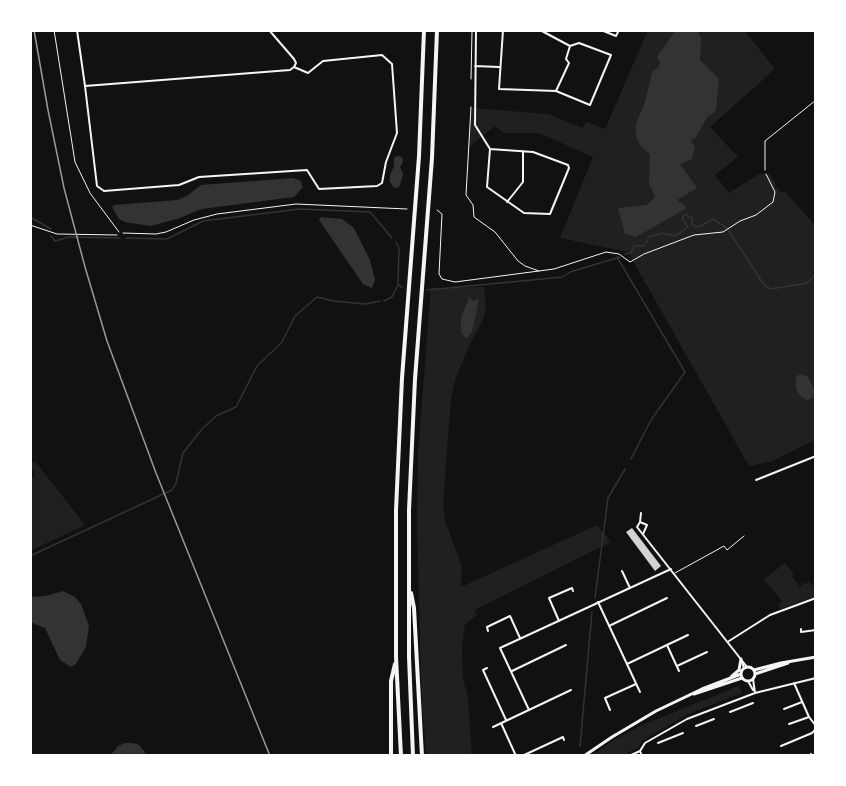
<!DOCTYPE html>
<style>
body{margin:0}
#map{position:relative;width:846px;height:786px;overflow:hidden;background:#111;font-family:Raleway,sans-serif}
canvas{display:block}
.frame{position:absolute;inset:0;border:32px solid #fff;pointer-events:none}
</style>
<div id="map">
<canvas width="846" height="786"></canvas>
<div class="frame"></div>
</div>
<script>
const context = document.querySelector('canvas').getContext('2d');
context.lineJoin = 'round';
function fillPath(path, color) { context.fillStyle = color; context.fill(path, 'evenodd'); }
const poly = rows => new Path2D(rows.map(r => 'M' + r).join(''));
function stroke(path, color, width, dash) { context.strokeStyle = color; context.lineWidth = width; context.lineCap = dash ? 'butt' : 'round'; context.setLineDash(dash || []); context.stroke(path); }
const green = poly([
 [648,30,744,30,775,69,710,127,738,157,715,175,729,193,759,174,770,174,780,192,785,192,816,226,816,442,811,442,770,462,749,466,628,252,560,238,593,157,539,133,504,133,495,126,469,147,472,108,548,114,582,128,587,122,605,129],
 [484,287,486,308,483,320,471,342,456,377,451,398,443,504,445,521,462,566,461,587,597,525,611,542,474,610,477,615,465,624,462,646,463,678,468,698,472,756,427,756,422,710,417,524,418,451,431,288],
 [35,461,85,525,30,551,30,480,35,475,30,465],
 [785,563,794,574,792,576,800,587,803,585,802,582,805,584,809,581,816,589,816,596,780,609,778,605,782,601,764,579],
 [739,686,742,693,686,715,642,741,638,748,621,756,592,756,609,743,640,726]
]);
const water = poly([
 [676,30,697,30,701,38,700,60,719,79,716,109,714,113,707,117,696,137,691,140,695,148,691,160,680,164,697,188,677,200,686,207,685,209,636,237,625,234,618,208,647,205,655,197,649,183,650,154,641,147,636,136,636,124,645,102,652,72,658,68,660,62,657,57],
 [397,156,402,157,403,162,400,167,403,174,400,186,397,188,394,188,390,182,390,175,394,166,394,158],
 [292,178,300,180,303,187,294,197,202,209,177,219,150,226,125,222,119,219,112,207,114,205,177,200,187,196,201,185],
 [321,217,342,219,354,228,370,260,375,280,372,288,363,284,319,220],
 [470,296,472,301,479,299,472,332,467,338,465,338,461,332,461,318],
 [800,374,808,377,815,391,813,398,807,400,800,396,796,389,796,377],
 [63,591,75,597,81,604,89,626,86,647,76,664,71,667,60,660,45,628,30,622,30,597,46,596],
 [125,743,133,743,139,745,145,752,144,756,110,756,118,746]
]);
const stream = poly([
 [30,217,51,229],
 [51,236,55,241,69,237,120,238],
 [126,238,167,239,203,221,299,209,370,212,392,238],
 [396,242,399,248,398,285],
 [625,254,631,253,634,246,644,246,649,237,662,233,675,236,683,231,688,227,682,218,685,214,692,218,692,223,694,226,699,227,713,219,727,228,764,285,771,289,807,283,816,274],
 [617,257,685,372,651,420,631,459],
 [427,290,563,277,570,272,620,257],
 [384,301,392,297,398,285,402,287],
 [30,556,172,490,176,483,183,453,202,429,216,416,236,407,257,366,282,342,295,316,317,297,333,301,365,304,380,301],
 [595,598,608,498,625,469],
 [580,746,592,612]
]);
const building = poly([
 [632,528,661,566,655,571,626,532]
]);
const path = poly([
 [471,79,472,32],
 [471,107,466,195,473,205,474,217,495,232,518,261,525,266,539,271],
 [437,210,442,214,439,274,442,279,455,282,554,269,606,252,619,254,630,262,644,254,694,235,723,232,740,221,756,215,773,202,775,192,766,174],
 [30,225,57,234,117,235],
 [123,233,156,234,166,232,194,220,217,214,296,204,407,209]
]);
const service = poly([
 [54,30,75,162,90,193,119,232],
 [765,170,765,141,816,100],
 [675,573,724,546,727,550,744,536]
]);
const minor = poly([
 [77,30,85,86,290,70,294,67,296,63,294,59,269,30],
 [476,30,475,125,490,149,533,152,568,165,569,168,550,214,524,213,487,187,490,149],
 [503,30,499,89,556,91,590,105,611,55,579,43,570,46,540,30],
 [601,30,616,36,619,30],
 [475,66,499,67],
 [85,86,97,186,104,191,179,185,199,177,307,170,319,189,377,186,382,183,386,162,397,133,392,64,382,55,323,61,308,73,294,67],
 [556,91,569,63,566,59,570,46],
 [507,202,523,182,523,151],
 [756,480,816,456],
 [815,506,816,507],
 [641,513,640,522,637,527,747,667],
 [640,522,647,525,643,534],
 [622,571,630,588],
 [815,600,816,609],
 [598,602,640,692],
 [559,621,549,598,572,588,573,591],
 [609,626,667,598],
 [801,629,801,632,816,630],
 [488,631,487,627,510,616,520,638],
 [729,641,770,615,816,598],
 [667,645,679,671],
 [742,662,744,668],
 [627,664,688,635],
 [677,666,707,652],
 [487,668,483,670,506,720],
 [512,671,566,645],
 [753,679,755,693],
 [748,681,753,690],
 [794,683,809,717,816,726],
 [784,709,802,702],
 [529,710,500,648,671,569],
 [610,710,605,698,636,684],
 [730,712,753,703],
 [501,723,516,756],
 [789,724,809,717],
 [696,726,714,719],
 [493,727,571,690],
 [658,743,683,733],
 [781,746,812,733,816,729],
 [640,751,645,743,687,719,755,693,816,678],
 [811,754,812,756],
 [522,756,563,737,564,740],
 [629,756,640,751,642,756]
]);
const tertiary = poly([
 '741 674a7 7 0 1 1 14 0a7 7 0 1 1-14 0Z',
 [754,670,781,663,816,657],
 [755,674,788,663],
 [731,677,739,670,741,659],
 [694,694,742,678],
 [584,756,612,737,656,711,702,689,741,674]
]);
const motorway = poly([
 [411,593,414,608,422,756],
 [391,756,391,681,395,664],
 [401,756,396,657,396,510,402,378,419,156,424,30],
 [413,756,409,657,409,510,415,379,432,158,437,30]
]);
const rail = poly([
 [34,30,48,110,64,188,85,267,107,341,156,473,270,756]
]);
fillPath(green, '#202020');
fillPath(water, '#333');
stroke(stream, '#333', 1.5);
fillPath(building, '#d3d3d3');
stroke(path, '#f5f5f5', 1);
stroke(service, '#f5f5f5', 1);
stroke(minor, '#f5f5f5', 2);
stroke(tertiary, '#f5f5f5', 3);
stroke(motorway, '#f5f5f5', 4);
stroke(rail, '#9a9a9a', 1.5);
</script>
